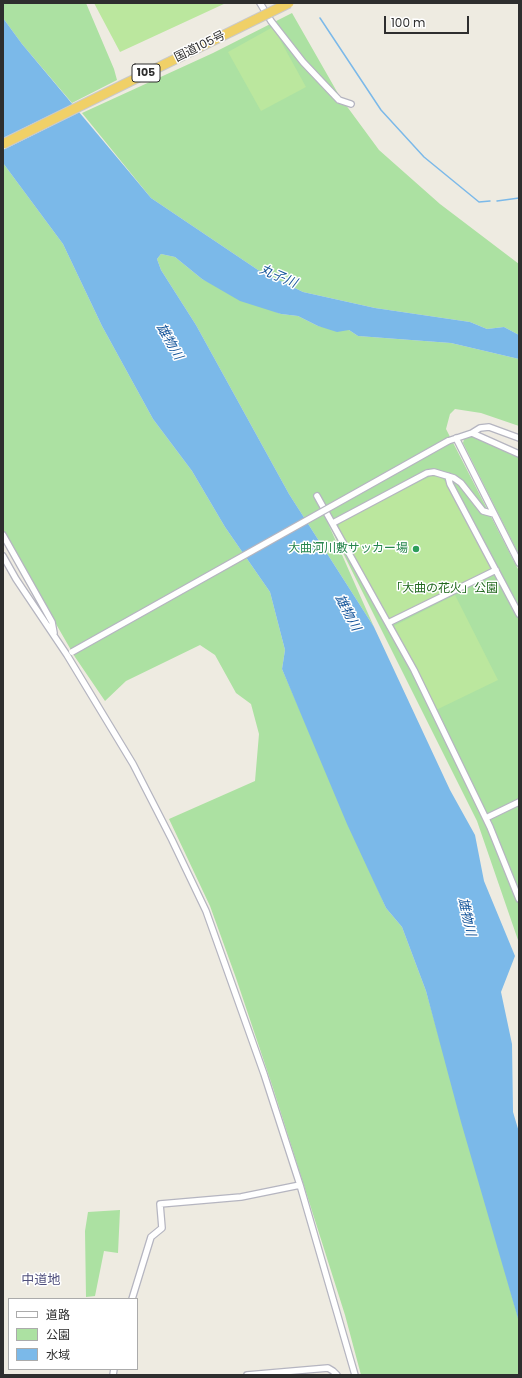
<!DOCTYPE html>
<meta charset="utf-8">
<style>
body{margin:0}
#map{position:relative;width:522px;height:1378px;overflow:hidden;background:#eeebe1;font-family:Poppins,"Noto Sans JP",sans-serif}
canvas{display:block}
.frame{position:absolute;inset:0;border:4px solid #2e2e2e;pointer-events:none}
.legend{position:absolute;left:8px;top:1298px;width:130px;height:72px;box-sizing:border-box;background:#fff;border:1px solid #ababab;margin:0;padding:5px 7px;list-style:none;font-size:12px;color:#2e2e2e}
.legend li{display:flex;align-items:center;gap:8px;height:20px}
.legend b{width:20px;border:1px solid #ababab}
.scale{position:absolute;left:384px;top:16px;width:85px;height:18px;box-sizing:border-box;border:2px solid #2e2e2e;border-top:0;padding-left:5px;font-size:12px;line-height:14px;white-space:nowrap;color:#2e2e2e;-webkit-text-stroke:3px #fff;paint-order:stroke}
</style>
<div id="map">
<canvas width="522" height="1378"></canvas>
<div class="frame"></div>
<ul class="legend">
<li><b style="height:5px;background:#fff"></b>道路</li>
<li><b style="height:11px;background:#ace1a2"></b>公園</li>
<li><b style="height:11px;background:#7bb9e9"></b>水域</li>
</ul>
<div class="scale">100 m</div>
</div>
<script>
const context = document.querySelector('canvas').getContext('2d');
context.lineJoin = 'round';
function fillPath(path, color) { context.fillStyle = color; context.fill(path, 'evenodd'); }
const poly = rows => new Path2D(rows.map(r => 'M' + r).join(''));
function stroke(path, color, width, dash) { context.strokeStyle = color; context.lineWidth = width; context.lineCap = dash ? 'butt' : 'round'; context.setLineDash(dash || []); context.stroke(path); }
function label(font, color, halo, rows, align = 'center') {
  context.font = font + ' Poppins,"Noto Sans JP",sans-serif'; context.lineWidth = 3; context.setLineDash([]); context.textBaseline = 'middle'; context.strokeStyle = halo; context.fillStyle = color; for (const [text, x, y, turn = 0] of rows) {
    context.save(); context.translate(x, y); context.rotate((+turn || 0) * Math.PI / 180); context.textAlign = isNaN(turn) ? turn : align; if (halo) context.strokeText(text, 0, 0); context.fillText(text, 0, 0); context.restore();
  }
}
const green = poly([
 [3,3,86,3,114,69,117,80,72,103,22,44,3,18],
 [292,13,340,97,379,150,440,204,519,264,519,335,504,327,487,329,470,322,375,308,303,292,258,270,151,198,82,113,213,53],
 [3,163,63,244,102,326,153,419,192,471,225,527,270,592,285,650,282,669,386,908,402,927,426,991,519,1321,519,1375,361,1375,345,1315,273,1088,236,978,210,906,169,819,255,781,259,734,251,704,236,693,215,655,200,645,126,681,105,701,75,657,3,532],
 [161,254,175,257,202,279,281,314,298,316,318,326,349,330,358,336,451,343,519,359,519,426,481,413,455,409,450,414,446,429,519,571,519,943,477,821,327,521,374,627,289,494,196,325,161,270,157,259],
 [467,437,473,437,492,443,519,457,519,555,463,443,464,439],
 [120,1210,118,1253,104,1251,95,1296,86,1297,85,1231,88,1212]
]);
const pitch = poly([
 [94,3,226,3,120,52],
 [273,27,306,87,261,111,228,52],
 [431,476,441,477,447,484,493,570,389,621,338,528,340,522],
 [455,595,498,680,436,710,394,626]
]);
const water = poly([
 [3,18,22,44,151,198,258,270,303,292,375,308,470,322,487,329,504,327,519,335,519,359,451,343,358,336,349,330,337,332,318,326,298,316,281,314,240,301,202,279,175,257,161,254,157,259,161,270,196,325,289,494,374,627,450,790,475,835,484,881,515,956,501,992,512,1044,513,1112,519,1132,519,1322,461,1122,426,991,402,927,386,908,347,824,282,669,285,650,270,592,225,527,192,471,153,419,102,326,63,244,3,163]
]);
const pier = poly([
 [75,103,82,111,3,150,3,138]
]);
const stream = poly([
 [320,18,381,110,424,157,479,202,490,201],
 [497,201,519,198]
]);
const minor = poly([
 [260,3,271,21,303,62,339,100,351,104],
 [472,433,480,428,489,427,519,438],
 [456,438,519,563],
 [448,441,472,433,519,454],
 [448,476,450,484,519,614],
 [317,496,414,670,490,827,519,899],
 [333,523,427,473,434,472,454,478,461,483,483,511,494,514],
 [3,535,52,622,54,633],
 [3,556,16,579,67,655,133,764,172,840,206,911,264,1074,300,1185,355,1375],
 [388,623,496,570],
 [486,818,519,802],
 [132,1299,151,1237,162,1228,160,1204,241,1197,300,1185],
 [113,1375,114,1369],
 [247,1375,328,1368,333,1371,337,1375]
]);
const minorBridge = poly([
 [72,652,448,441]
]);
const trunkBridge = poly([
 [3,144,289,3]
]);
const markers = [
 [416,549,4,"#2e9e5b"]
];
const shields = [
 [146,73,28]
];
const shieldNames = [
 ["105",146,73]
];
const streetNames = [
 ["国道105号",200,47,-26]
];
const leisureNames = [
 ["大曲河川敷サッカー場",408,549]
];
const parkNames = [
 ["「大曲の花火」公園",444,589]
];
const waterNames = [
 ["丸子川",278,277,23],
 ["雄物川",169,342,60],
 ["雄物川",347,613,62],
 ["雄物川",466,917,77]
];
const neighbourhoodNames = [
 ["中道地",41,1281]
];
fillPath(green, '#ace1a2');
fillPath(pitch, '#bbe79e');
fillPath(water, '#7bb9e9');
fillPath(pier, '#eeebe1');
stroke(stream, '#7bb9e9', 1.5);
stroke(minor, '#b5b5c0', 8);
stroke(minor, '#fff', 5.5);
stroke(minorBridge, '#b5b5c0', 8, []);
stroke(trunkBridge, '#c9c9c9', 11, []);
stroke(minorBridge, '#fff', 5.5);
stroke(trunkBridge, '#f0d067', 9);
for (const [x, y, r, color] of markers) { const dot = new Path2D(); dot.arc(x, y, r, 0, 2 * Math.PI); context.fillStyle = color; context.fill(dot); stroke(dot, '#fff', 1.5); }
for (const [x, y, w] of shields) { const box = new Path2D(); box.roundRect(x - w / 2, y - 9, w, 18, 3); context.fillStyle = '#fff'; context.fill(box); stroke(box, '#2e2e2e', 1); }
label('bold 11px', '#2e2e2e', null, shieldNames);
label('12px', '#2e2e2e', '#fff', streetNames);
label('12px', '#27864d', '#fff', leisureNames, 'right');
label('12px', '#22691f', '#fff', parkNames);
label('italic 13px', '#15559a', '#fff', waterNames);
label('13px', '#50507d', '#fff', neighbourhoodNames);
</script>
